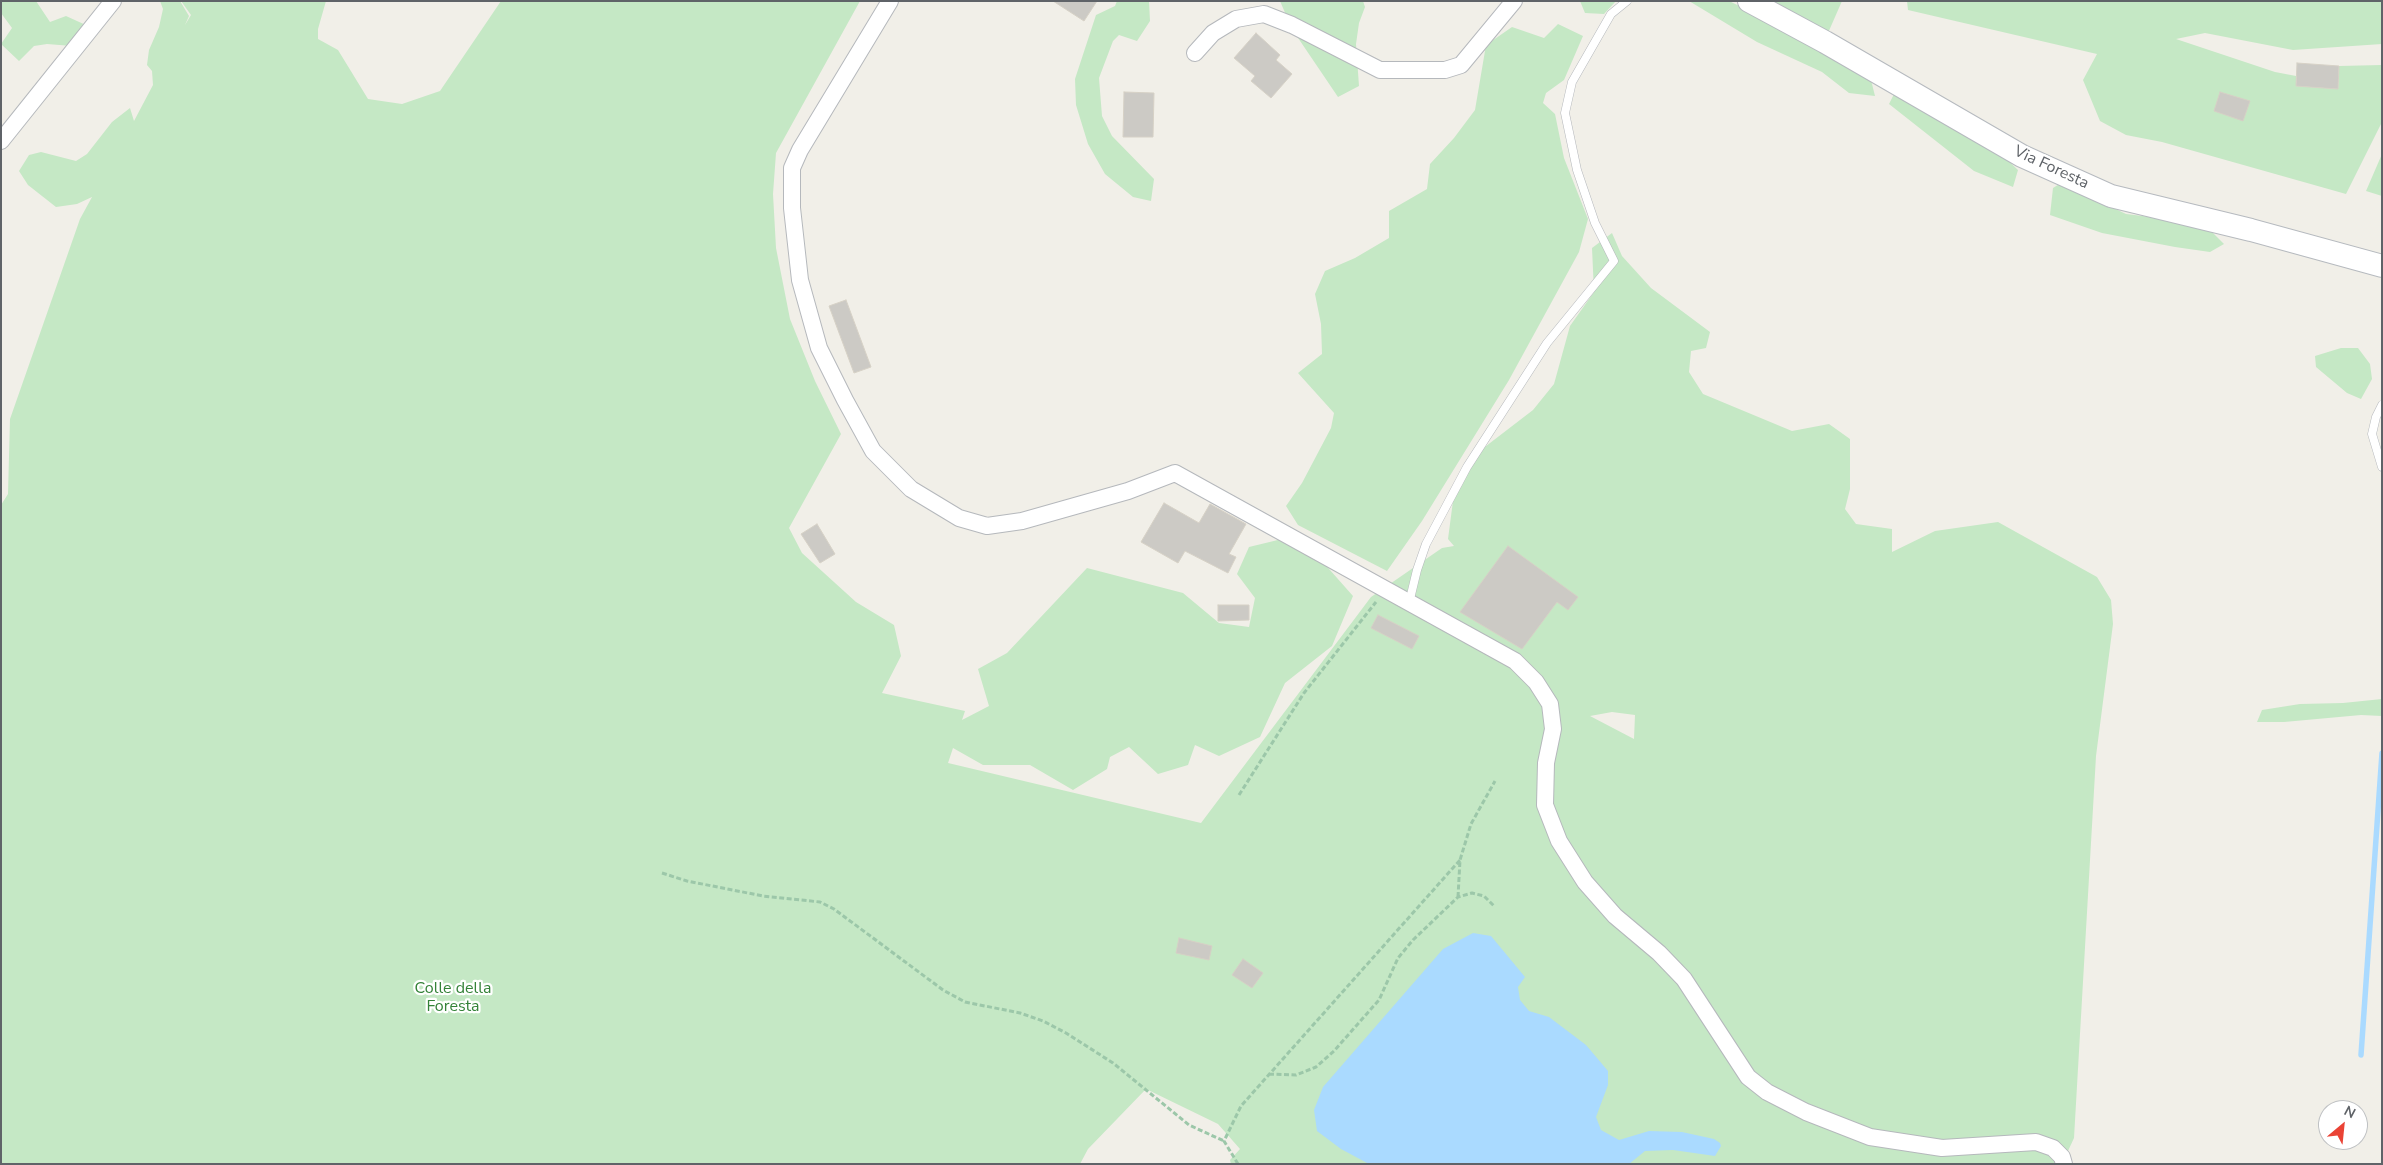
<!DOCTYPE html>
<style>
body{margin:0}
#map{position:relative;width:2383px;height:1165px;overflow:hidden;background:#f1efe8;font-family:"Nunito Sans",sans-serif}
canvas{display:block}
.frame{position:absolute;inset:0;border:2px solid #5f6368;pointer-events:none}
.north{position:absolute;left:2318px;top:1100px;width:50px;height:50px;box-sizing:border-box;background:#fff;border:1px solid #bfc1c3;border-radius:50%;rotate:28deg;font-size:14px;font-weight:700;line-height:20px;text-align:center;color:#5f6368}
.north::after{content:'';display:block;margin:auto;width:18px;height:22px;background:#ea4335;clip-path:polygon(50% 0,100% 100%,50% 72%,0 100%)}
</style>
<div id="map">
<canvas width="2383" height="1165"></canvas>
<div class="frame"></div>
<div class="north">N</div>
</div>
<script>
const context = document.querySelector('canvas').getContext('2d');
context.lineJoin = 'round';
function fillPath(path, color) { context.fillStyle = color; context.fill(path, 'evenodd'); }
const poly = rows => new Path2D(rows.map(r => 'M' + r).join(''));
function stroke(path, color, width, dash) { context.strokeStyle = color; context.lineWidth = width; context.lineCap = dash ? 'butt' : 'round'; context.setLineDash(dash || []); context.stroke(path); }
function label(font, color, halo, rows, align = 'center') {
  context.font = font + ' "Nunito Sans",sans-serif'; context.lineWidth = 4.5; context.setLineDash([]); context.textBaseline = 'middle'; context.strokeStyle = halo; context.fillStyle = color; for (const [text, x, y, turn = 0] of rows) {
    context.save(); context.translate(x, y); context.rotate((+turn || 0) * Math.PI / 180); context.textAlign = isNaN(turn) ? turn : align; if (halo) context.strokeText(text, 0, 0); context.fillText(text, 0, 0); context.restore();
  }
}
const green = poly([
 [1,1,36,1,50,22,66,16,88,26,72,46,47,44,34,46,19,61,1,44,12,28,1,13],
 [160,1,180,1,189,16,185,25,191,15,181,1,326,1,318,29,318,39,338,50,368,99,402,104,440,91,501,1,860,1,776,153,773,194,776,248,790,319,815,381,841,434,789,528,802,553,856,602,894,625,901,656,882,693,965,711,962,720,989,706,978,669,1007,653,1087,568,1183,593,1219,623,1249,627,1255,598,1237,574,1249,547,1282,539,1322,561,1353,596,1332,646,1285,683,1260,737,1219,756,1195,745,1188,765,1158,774,1129,747,1110,757,1107,769,1073,790,1030,765,983,765,953,748,948,763,1201,823,1371,597,1442,548,1454,546,1448,539,1453,501,1477,453,1533,410,1554,384,1570,326,1594,292,1592,248,1612,233,1622,256,1651,288,1710,332,1706,348,1691,351,1689,372,1703,394,1792,431,1829,424,1850,439,1850,489,1845,509,1856,524,1892,529,1892,552,1935,531,1998,522,2097,577,2111,600,2113,624,2096,756,2074,1138,2062,1164,1231,1164,1230,1160,1240,1149,1218,1124,1146,1089,1088,1149,1080,1164,1,1164,1,505,8,494,10,419,80,219,92,197,77,204,56,207,28,185,19,171,29,155,41,152,76,161,87,154,112,122,130,108,134,121,153,85,152,71,147,65,149,50,159,27,163,9],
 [1612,712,1635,715,1634,739,1590,716],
 [1117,1,1149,1,1150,21,1137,41,1119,35,1113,41,1099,78,1102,116,1112,136,1154,179,1151,201,1133,197,1105,174,1088,144,1076,105,1075,79,1096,15,1115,6],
 [1280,1,1363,1,1365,7,1359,23,1356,44,1359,86,1338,97,1292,29],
 [1580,1,1616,1,1604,14,1585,13],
 [1689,1,1729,1,1868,68,1875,96,1849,93,1822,72,1757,42],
 [1768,1,1842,1,1828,33],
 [1907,1,2382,1,2382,44,2293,50,2205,33,2176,39,2275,72,2296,76,2296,86,2338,89,2339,66,2382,65,2382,122,2346,194,2162,142,2126,135,2100,121,2083,80,2097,54,1908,10],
 [1558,24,1583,36,1564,80,1546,93,1543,103,1555,114,1564,158,1588,219,1579,252,1509,380,1422,521,1387,571,1298,525,1286,506,1302,483,1331,428,1334,413,1298,373,1322,354,1321,324,1315,294,1325,271,1355,258,1389,238,1389,211,1427,189,1430,164,1454,138,1475,110,1486,45,1512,27,1544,38],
 [1896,90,1998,151,2018,170,2013,187,1974,171,1889,104],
 [2382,154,2382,196,2366,191],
 [2061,183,2126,214,2159,218,2208,228,2224,244,2210,252,2175,247,2102,233,2050,215,2053,188],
 [2341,348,2358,348,2370,364,2372,379,2361,399,2347,393,2316,367,2315,356],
 [2382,699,2382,716,2361,715,2284,722,2257,722,2262,710,2300,704,2343,703]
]);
const water = poly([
 [1473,933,1491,936,1525,977,1518,987,1520,1000,1529,1011,1549,1017,1586,1045,1608,1071,1608,1085,1596,1117,1601,1130,1619,1140,1649,1131,1682,1132,1714,1139,1720,1143,1721,1146,1715,1156,1673,1150,1645,1151,1629,1164,1369,1164,1341,1149,1317,1131,1314,1110,1323,1087,1443,949]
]);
const stream = poly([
 [2361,1055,2382,753]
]);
const building = poly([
 [1053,1,1097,1,1084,21,1053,1],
 [1256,33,1280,55,1276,60,1292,74,1271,98,1251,81,1255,76,1234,58,1256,33],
 [2297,63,2339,66,2338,89,2296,86,2297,63],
 [1124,92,1154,93,1153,137,1123,137,1124,92],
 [2220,92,2250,101,2243,121,2214,111,2220,92],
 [846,300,871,367,854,373,829,306,846,300],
 [1164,503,1199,523,1210,504,1246,524,1229,554,1236,557,1228,573,1185,551,1178,563,1141,542,1164,503],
 [817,524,835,554,820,563,801,534,817,524],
 [1508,546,1578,597,1568,610,1557,602,1522,649,1460,612,1508,546],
 [1218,605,1249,605,1249,620,1218,621,1218,605],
 [1378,615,1419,636,1412,649,1371,628,1378,615],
 [1179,938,1212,946,1209,960,1176,953,1179,938],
 [1243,959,1263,973,1252,988,1232,975,1243,959]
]);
const path = poly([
 [1239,795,1304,693,1376,602],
 [662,873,687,881,763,896,820,902,834,909,943,990,965,1002,1020,1013,1043,1021,1066,1033,1113,1063,1189,1125,1224,1141],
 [1458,897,1460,860,1471,824,1495,781],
 [1269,1074,1296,1075,1316,1067,1334,1051,1379,1000,1398,958,1413,940,1458,897,1472,893,1484,896,1494,906],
 [1238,1164,1224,1141,1241,1106,1460,860]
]);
const lane = poly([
 [2382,405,2376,417,2372,434,2382,467],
 [1409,603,1417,570,1426,544,1467,467,1547,343,1614,261,1595,223,1577,170,1565,113,1572,82,1611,14,1627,1]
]);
const street = poly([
 [890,1,800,150,792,168,792,208,800,280,819,348,845,400,873,451,911,489,959,518,987,526,1022,521,1128,491,1175,473,1515,661,1536,682,1550,704,1553,729,1546,763,1545,805,1559,841,1585,882,1615,916,1659,953,1684,979,1748,1077,1767,1092,1806,1112,1870,1137,1942,1148,2036,1142,2053,1148,2062,1157,2064,1164],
 [1195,53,1213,33,1236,19,1264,14,1292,25,1380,70,1445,70,1461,65,1514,1],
 [1,141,113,1]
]);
const secondary = poly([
 [1749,1,1825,42,2022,156,2111,196,2251,230,2382,266]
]);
const streetNames = [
 ["Via Foresta",2051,168,25]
];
const parkNames = [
 ["Colle della",453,989],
 ["Foresta",453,1007]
];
fillPath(green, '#c5e8c5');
fillPath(water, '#aadaff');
stroke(stream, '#aadaff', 5.5);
fillPath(building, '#cccac5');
stroke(building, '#d6d1c6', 1);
stroke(lane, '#b5b8bc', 9);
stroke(street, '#b5b8bc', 18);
stroke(secondary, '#b6babf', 24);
stroke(path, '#9cc7a9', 3, [5, 2.5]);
stroke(lane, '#fff', 8);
stroke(street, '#fff', 16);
stroke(secondary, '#fff', 22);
label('16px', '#5f6368', '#fff', streetNames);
label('16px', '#348238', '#fff', parkNames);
</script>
